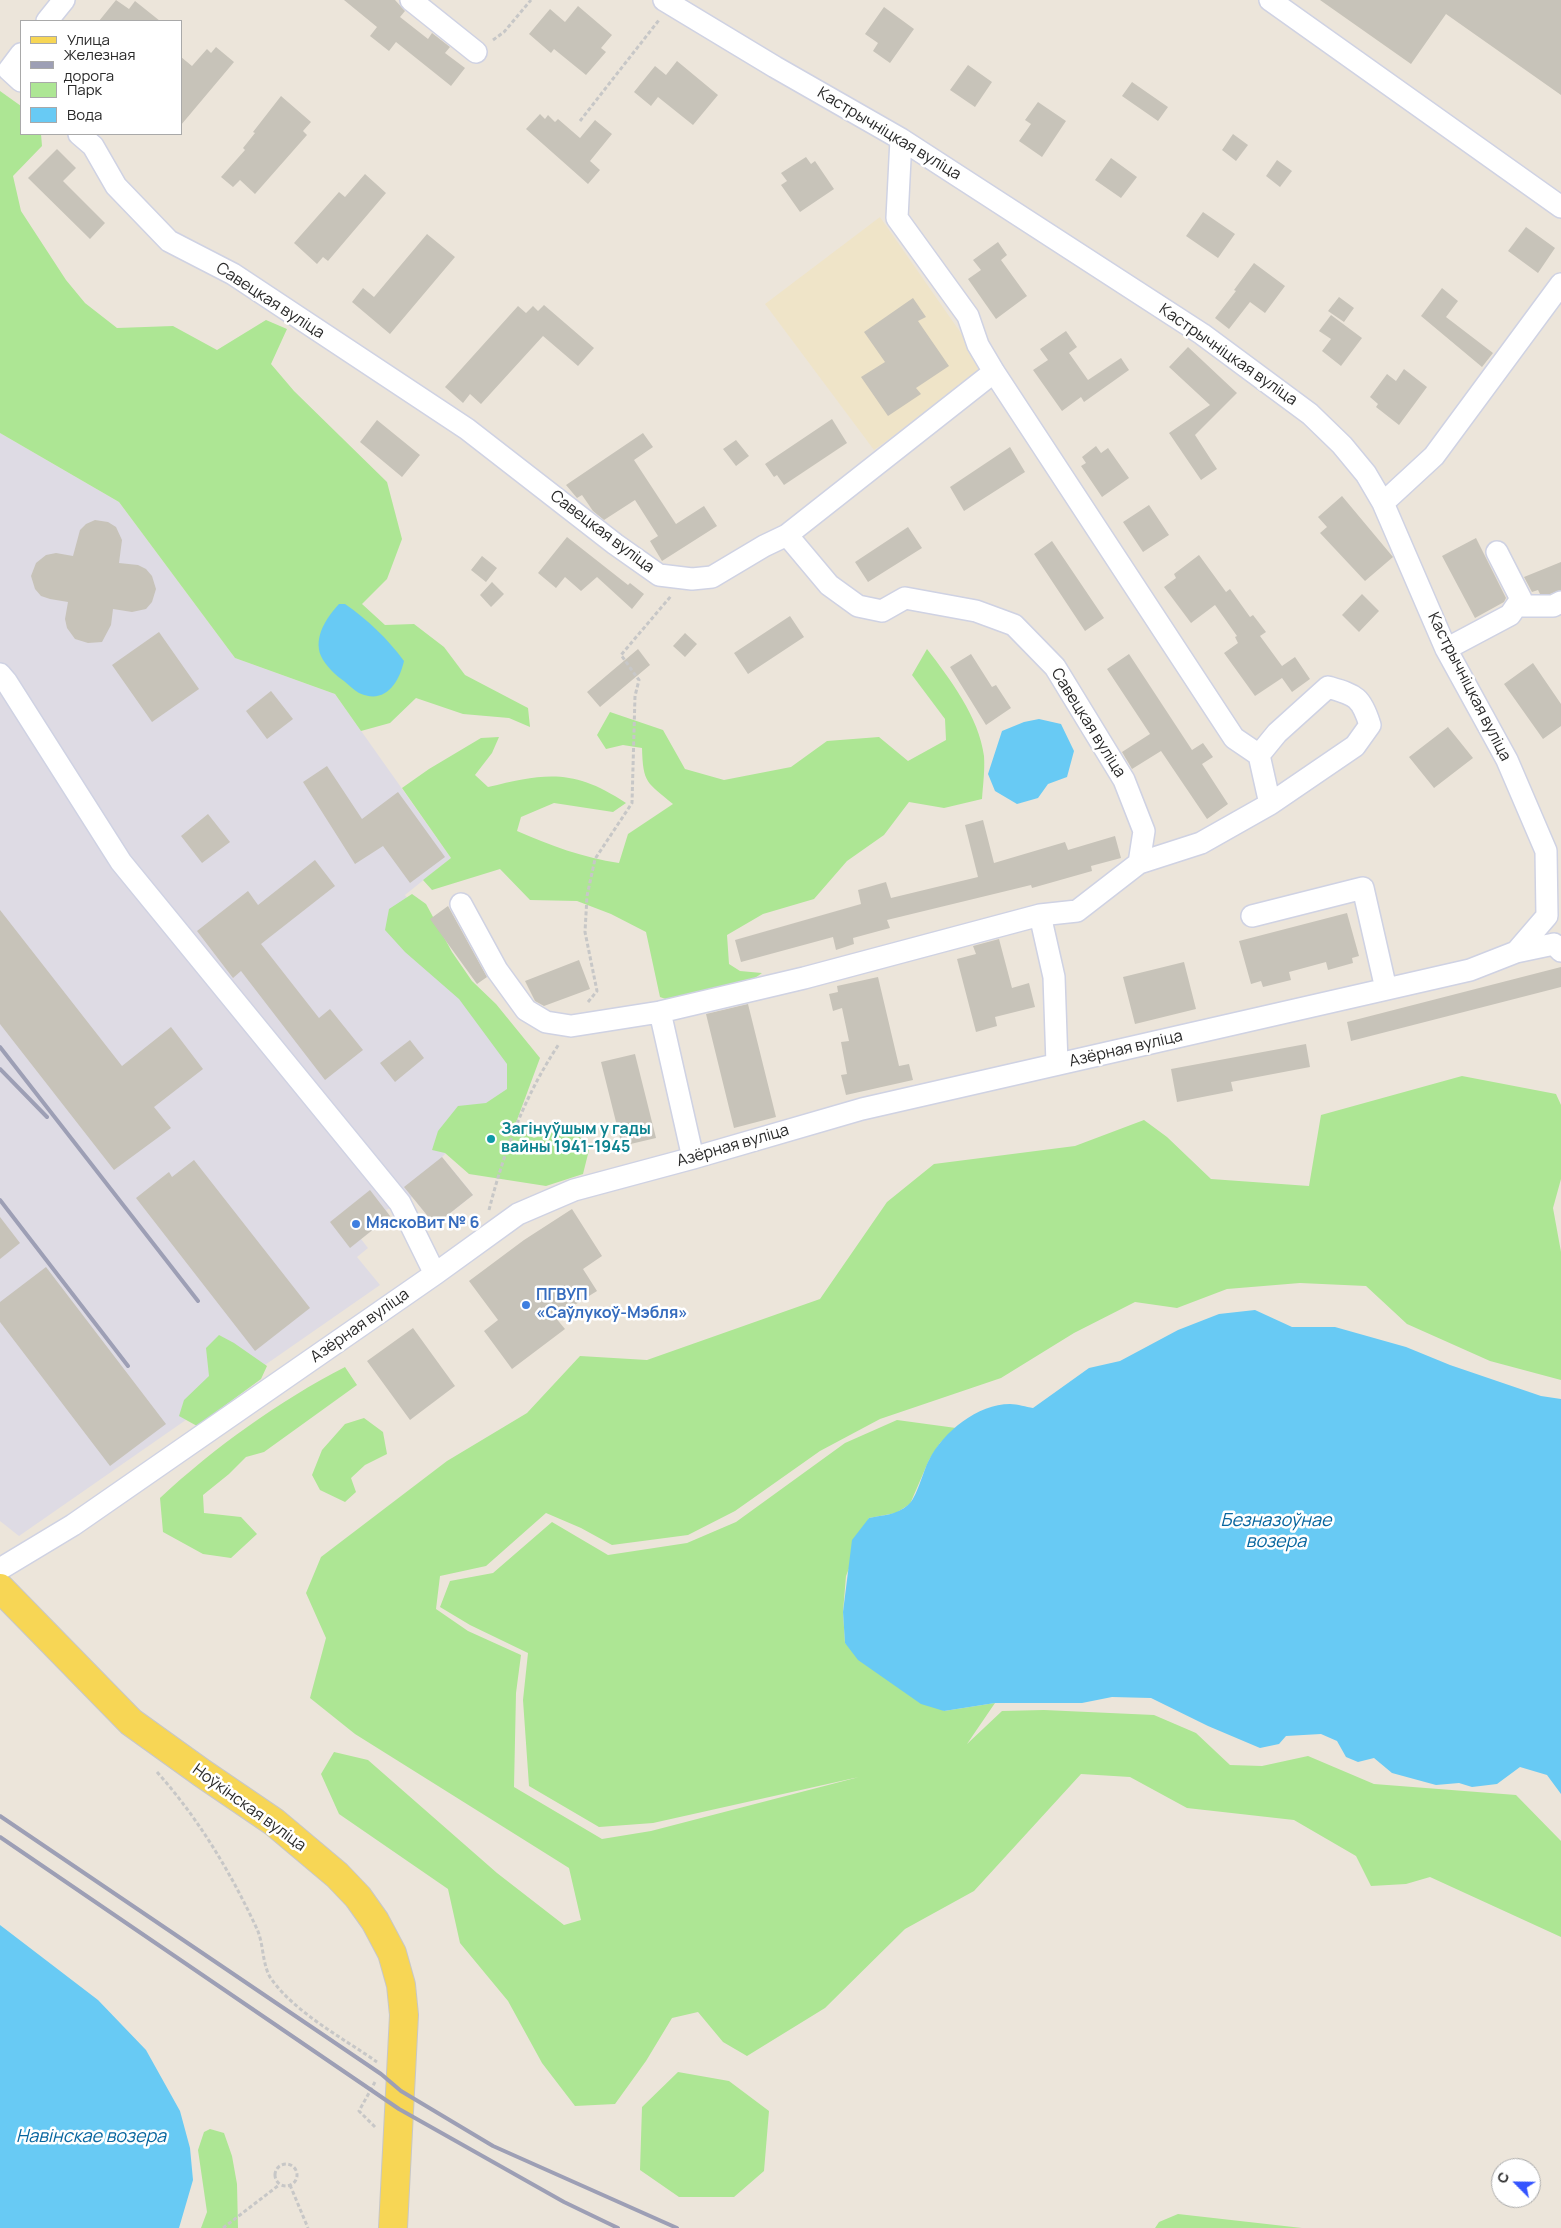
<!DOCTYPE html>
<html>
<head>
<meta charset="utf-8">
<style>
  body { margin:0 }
  #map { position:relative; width:1561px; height:2228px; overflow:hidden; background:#ece5da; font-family:Manrope,sans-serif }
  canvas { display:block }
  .legend { position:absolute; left:20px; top:20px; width:162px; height:115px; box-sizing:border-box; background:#fff; border:1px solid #a9a9a9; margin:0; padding:6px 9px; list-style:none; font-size:15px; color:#292929 }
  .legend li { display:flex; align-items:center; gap:10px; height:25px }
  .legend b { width:25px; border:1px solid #a9a9a9 }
  .north { position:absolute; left:1491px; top:2158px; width:50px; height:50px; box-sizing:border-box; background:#fff; border:1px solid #a9a9a9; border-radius:50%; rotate:293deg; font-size:14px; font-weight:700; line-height:20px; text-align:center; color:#292929 }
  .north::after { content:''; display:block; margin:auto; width:18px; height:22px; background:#3454ff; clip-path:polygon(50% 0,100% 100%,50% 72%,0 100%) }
</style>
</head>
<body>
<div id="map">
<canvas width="1561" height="2228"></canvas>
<ul class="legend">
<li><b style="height:6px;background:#f7d655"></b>Улица</li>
<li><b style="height:6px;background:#9d9fb5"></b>Железная дорога</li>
<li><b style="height:14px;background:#ade694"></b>Парк</li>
<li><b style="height:14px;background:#68caf4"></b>Вода</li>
</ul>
<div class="north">С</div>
</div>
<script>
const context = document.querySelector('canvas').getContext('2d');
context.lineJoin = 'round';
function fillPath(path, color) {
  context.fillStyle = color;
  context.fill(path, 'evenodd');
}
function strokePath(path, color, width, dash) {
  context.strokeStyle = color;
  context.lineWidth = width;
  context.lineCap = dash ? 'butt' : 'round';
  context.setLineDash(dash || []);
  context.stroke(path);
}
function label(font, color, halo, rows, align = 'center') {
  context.font = font + ' Manrope,sans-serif';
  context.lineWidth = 5;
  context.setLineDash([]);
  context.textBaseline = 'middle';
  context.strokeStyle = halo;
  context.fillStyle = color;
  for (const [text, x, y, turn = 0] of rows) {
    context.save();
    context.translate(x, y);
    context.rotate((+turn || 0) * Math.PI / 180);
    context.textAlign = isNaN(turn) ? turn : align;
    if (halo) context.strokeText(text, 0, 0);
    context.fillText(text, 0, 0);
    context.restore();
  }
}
fillPath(new Path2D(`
  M0 433 119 502 235 658 335 694 451 858 405 895 526 1058 521 1079 442 1157 473 1195 435 1225 412 1197 386 1210 390 1216 361 1239 368 1248 357 1257 380 1285 19 1536 0 1521Z`), '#dedbe4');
fillPath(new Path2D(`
  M880 217 986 369 874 450 765 304Z`), '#efe4c8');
fillPath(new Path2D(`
  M0 91 21 106V134H41L42 146 13 176 21 211 66 280 85 303 117 328 173 326 217 350 266 320 287 329 271 364 294 391 387 482 402 539 387 579 362 604 385 625 414 624 444 647 465 675 528 708 530 727 509 718 463 714 416 698 390 723 361 731 335 694 235 658 119 502 0 433Z
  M927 649C950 679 979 717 984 756 985 770 983 785 982 799L944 808 909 802 884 835 847 861 814 899 763 914 727 935 729 964 740 971 762 973 738 990 674 1002 660 997 646 932 611 914 577 901 530 900 500 869 432 890 423 880 451 858 402 788 429 769 481 738 499 737 492 753 475 775 488 787C545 773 574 768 626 803L613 812 554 803 521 817 517 831C550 845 583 858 619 863L628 834 673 804C647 782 643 784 642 748L623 745 606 749 597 735 610 712 663 730 685 769 724 780 791 767 827 741 879 737 908 761 946 740 945 719 912 675Z
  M412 894 426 904 452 952 472 981 496 1004 540 1058 514 1128 534 1138 552 1132 580 1137 589 1150 583 1174 546 1186 469 1174 445 1153 432 1150 438 1131 458 1106 486 1103 507 1089V1064L459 999 405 952 385 930 389 909Z
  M1462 1076 1556 1094 1561 1105V1179L1553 1208 1561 1252V1380L1490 1361 1407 1324 1366 1286 1300 1283 1227 1289 1177 1308 1135 1302 1074 1333 1001 1378 880 1419 820 1451 735 1511 688 1535 612 1545 581 1528 546 1513 486 1566 440 1576 436 1609 468 1631 521 1655 516 1693 514 1787 602 1839 651 1831 859 1777 653 1823 599 1827 529 1786 523 1700 528 1653 470 1625 440 1607 450 1581 493 1573 552 1522 608 1555 687 1543 736 1522 845 1443 897 1420 956 1428 940 1443 929 1460 910 1504 896 1513 869 1518 846 1576 843 1612 845 1643 944 1711 995 1703 967 1744 1002 1711 1044 1710 1154 1715 1196 1733 1230 1765 1262 1766 1308 1756 1374 1784 1516 1795 1561 1841V1937L1430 1877 1406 1884 1371 1886 1356 1856 1294 1820 1187 1808 1130 1777 1081 1774 974 1891 905 1929 825 2008 747 2056 723 2042 698 2012 672 2018 646 2061 615 2104 575 2106 542 2063 508 2001 460 1943 448 1889 339 1814 321 1774 334 1752 368 1760 497 1873 564 1925 581 1920 569 1868 355 1734 310 1698 326 1638 306 1593 321 1557 447 1461 527 1413 580 1356 647 1360 820 1299 887 1202 934 1164 1075 1146 1144 1120 1167 1137 1211 1179 1309 1186 1321 1115Z
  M219 1335 234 1343 267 1366 261 1379 197 1426 179 1416 184 1400 209 1376 206 1348Z
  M345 1367 357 1385 264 1452 246 1457 229 1474 203 1495 204 1513 241 1517 257 1534 231 1558 203 1554 163 1532 160 1498C215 1447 279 1401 345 1367Z
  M364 1418 383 1432 387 1454 365 1465 351 1478 356 1492 345 1502 320 1490 312 1475 322 1450 345 1424Z
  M678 2072 729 2081 769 2111 764 2171 734 2197H679L640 2170 642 2107Z
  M210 2129 224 2133 232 2156 237 2184 238 2228H201L207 2212 198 2150 204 2132Z
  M1178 2214 1302 2228H1155L1159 2222Z`), '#ade694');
fillPath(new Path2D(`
  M339 604H345C368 620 387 638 404 661 399 683 385 705 359 693 354 690 349 685 344 681 336 676 325 665 321 656 313 637 327 617 339 604Z
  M1039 719 1061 724 1074 751 1067 777 1048 784 1038 798 1017 804 995 791 988 774 1002 731 1024 722Z
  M1255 1310 1292 1327H1335L1406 1347 1450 1365 1541 1396 1561 1399V1794L1547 1775 1520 1767 1497 1784 1472 1787 1459 1783 1436 1785 1392 1773 1374 1758 1358 1762 1346 1757 1337 1741 1321 1734 1286 1736 1279 1744 1260 1748 1208 1726 1151 1698 1112 1697 1082 1703H995L944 1711 921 1704 858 1660 845 1643 843 1612 852 1540 869 1518C883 1515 897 1515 908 1505 917 1498 923 1471 929 1460 943 1432 978 1404 1010 1404 1018 1404 1026 1407 1033 1408L1089 1368 1120 1361 1178 1330 1219 1314Z
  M0 1925 98 2000 146 2050 180 2111 190 2148 193 2180 179 2228H0Z`), '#68caf4');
fillPath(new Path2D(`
  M116 0 129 9 135 1 160 21H99Z
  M344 0H395L405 11 400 17 428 39 432 33 450 47 445 53 465 68 451 86 396 42 389 51 370 36 377 27Z
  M1320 0H1561V95L1446 14 1411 64Z
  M578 6 612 35 601 48 606 52 586 75 554 49 551 53 529 34 550 9 565 22Z
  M884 7 914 29 890 63 873 51 878 43 865 34Z
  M216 47 234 62 181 125V57L192 66 207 49 211 53Z
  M677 61 718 95 693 125 658 97 651 106 634 92 655 66 666 75Z
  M968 65 992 82 975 107 950 90Z
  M1132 82 1168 107 1158 121 1122 96Z
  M281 96 311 122 303 131 307 135 255 194 240 180 233 187 221 177 245 150 243 148 255 133 253 132Z
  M1038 102 1066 121 1042 157 1019 141 1031 124 1025 120Z
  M540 114 545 119 548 115 555 122 558 119 580 138 595 120 612 134 590 161 600 170 588 184 526 129Z
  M1233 134 1248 145 1236 161 1222 150Z
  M57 149 76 168 63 181 105 223 90 239 28 178Z
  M806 157 811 164 815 161 834 189 800 212 781 185 787 181 781 173Z
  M1111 158 1137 177 1121 198 1095 180Z
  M1277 160 1292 171 1280 187 1266 176Z
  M365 174 386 193 328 261 323 257 317 264 294 243 339 192 345 197Z
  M1203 212 1235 234 1218 258 1186 236Z
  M1526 227 1555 248 1538 273 1508 251Z
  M427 234 455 257 390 334 352 302 363 288 374 297Z
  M998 242 1007 255 1001 260 1027 296 996 319 968 279 981 270 973 260Z
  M1254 263 1285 286 1265 313 1250 302 1229 329 1215 318 1236 291 1234 290Z
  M1442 288 1458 301 1446 317 1493 353 1482 367 1421 316Z
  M1339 297 1354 308 1344 322 1328 311Z
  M913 298 926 317 918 321 949 366 916 388 921 394 888 416 861 377 885 362 864 332Z
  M544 305 594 348 578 366 543 336 481 404 470 394 463 403 445 387 518 306 526 313 533 306 538 311Z
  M1331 315 1362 338 1341 366 1322 351 1331 339 1319 331Z
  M1066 331 1077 347 1069 353 1088 380 1121 358 1129 370 1084 402 1081 397 1062 411 1033 370 1048 360 1040 349Z
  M1188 347 1237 393 1195 435 1217 469 1201 480 1169 433 1210 405 1169 367Z
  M1404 369 1427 387 1399 425 1376 407 1378 404 1370 397 1387 374 1396 381Z
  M832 419 847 443 784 485 777 475 774 477 765 464Z
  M377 420 420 455 402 477 360 442Z
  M643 433 653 447 634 460 676 524 704 506 717 526 662 561 650 541 658 536 635 500 604 520 593 511 582 495 577 498 566 485Z
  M736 440 749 456 736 466 723 449Z
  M1096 446 1101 453 1108 448 1129 478 1102 497 1081 466 1086 463 1082 457Z
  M1010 447 1025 472 964 511 950 487Z
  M1342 496 1393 557 1365 581 1320 533 1327 527 1318 517Z
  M1149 505 1169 535 1143 552 1123 522Z
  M95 520 108 522 116 527 122 540 119 563 138 565 146 569 152 576 156 589 152 602 146 609 132 612 113 609 111 625 102 642 88 643 75 639 67 628 65 619 68 602 50 599 41 596 35 589 31 576 36 563 46 555 56 553 73 556 80 530 86 524Z
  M908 527 922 548 868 582 855 562Z
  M567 537 628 585 630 583 644 594 632 609 597 577 581 591 565 577 556 588 538 573Z
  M1476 538 1506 598 1504 602 1475 618 1442 556Z
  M1052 541 1104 618 1085 631 1034 554Z
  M1199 555 1226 592 1230 589 1250 617 1253 615 1266 632 1260 636 1282 666 1295 657 1310 679 1292 692 1282 678 1255 696 1224 653 1238 643 1235 637 1237 636 1215 605 1191 623 1164 587 1176 578 1174 574Z
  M482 556 497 568 486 582 471 570Z
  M1561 562V590L1550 594H1540L1538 590 1532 592 1524 577Z
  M492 582 504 594 491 607 480 595Z
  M1362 594 1379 611 1359 632 1342 615Z
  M790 616 804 637 748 674 734 653Z
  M159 632 199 689 152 722 112 665Z
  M685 633 697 644 685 657 673 646Z
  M638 649 650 665 600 707 587 692Z
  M971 654 992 687 996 685 1011 708 986 725 950 667Z
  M1129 654 1192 750 1203 743 1213 757 1202 764 1228 804 1207 819 1161 751 1132 769 1122 752 1150 734 1107 669Z
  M1533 663 1561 704V726L1543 739 1504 684Z
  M271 691 293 719 267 739 246 711Z
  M1448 727 1473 758 1434 788 1409 757Z
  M327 766 362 819 398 792 445 857 410 883 383 846 355 864 303 782Z
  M208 814 230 842 202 863 181 836Z
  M983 820 994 863 1065 842 1068 850 1115 836 1121 858 1091 866 1092 871 1032 888 1031 885 887 920 890 928 853 938 854 944 836 950 833 937 741 962 735 940 861 904 858 890 886 882 891 898 978 877 965 825Z
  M315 860 335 886 261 944 319 1018 330 1009 363 1050 325 1080 241 971 233 978 197 931 248 891 258 905Z
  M448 906 487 977 477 984 430 919Z
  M0 910 122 1066 171 1027 203 1069 154 1107 171 1128 114 1170 0 1024Z
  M1347 913 1359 956 1352 958 1353 963 1328 970 1326 962 1289 972 1291 980 1263 987 1261 981 1251 984 1239 941Z
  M999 939 1012 988 1029 983 1035 1007 995 1017 997 1026 976 1032 957 959 976 954 973 946Z
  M579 960 590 989 544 1006 535 1001 525 981Z
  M1184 962 1196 1009 1135 1024 1123 977Z
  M1561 967V987L1351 1041 1347 1022Z
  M878 977 899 1066 909 1064 913 1080 846 1095 841 1075 847 1074 841 1042 849 1041 842 1008 833 1011 829 994 838 992 837 986Z
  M748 1004 776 1117 734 1128 706 1014Z
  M410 1040 424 1058 395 1082 380 1063Z
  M1306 1044 1310 1067 1231 1082 1233 1091 1177 1102 1171 1069Z
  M635 1054 656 1138 622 1146 601 1062Z
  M442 1157 473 1195 435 1225 404 1187Z
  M194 1160 310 1308 255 1351 136 1198 169 1172 172 1177Z
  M370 1190 390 1216 350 1248 330 1222Z
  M572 1209 602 1256 583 1269 597 1291 555 1317 565 1329 512 1369 484 1331 498 1320 469 1281 524 1240Z
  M0 1217 20 1243 0 1259Z
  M46 1267 166 1424 110 1466 0 1322V1302Z
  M413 1328 455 1386 410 1420 367 1361Z`), '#c7c3b9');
const minor = new Path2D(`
  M411 0 476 52
  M1270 0 1561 207
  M47 21 64 0
  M21 54 9 70 21 81
  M79 134 93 146 116 186 169 241 233 274 467 429 615 544 659 575 692 579 712 577 764 546 787 535 829 585 858 606 882 611 905 598 976 611 1014 625 1055 667 1124 780 1144 831 1139 863
  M1383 503 1434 456 1561 284
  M787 535 994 372
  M1517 606H1553L1561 602
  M1446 649 1510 615 1521 599 1497 552
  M0 674 6 681 121 862 400 1203 435 1274
  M1259 755 1277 733 1328 687C1355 695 1361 696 1370 725L1355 746 1270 804
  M461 904 497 970 526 1010 546 1022 571 1026 660 1012 804 978 1040 915 1077 911 1139 863 1201 843 1270 804 1259 755 1234 738 994 372 978 345 968 316 897 218 901 139
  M1040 915 1054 977 1057 1064
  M1252 916 1363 888 1386 989
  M1516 952 1554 944 1561 951
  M660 1012 693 1158
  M0 1569 73 1525 435 1274 518 1214 574 1190 693 1158 862 1109 1470 970 1516 952 1547 916 1546 851 1507 760 1446 649 1383 503 1366 474 1342 445 1310 414 1202 334 901 139 775 67 664 0`);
const major = new Path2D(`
  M0 1588 131 1722 202 1773 274 1822 337 1875 358 1897 375 1921 392 1953 401 1985 404 2015 393 2228`);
strokePath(minor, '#cfd2e3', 24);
strokePath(major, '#c7c7c7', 30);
strokePath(new Path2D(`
  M493 40 504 32 531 0
  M580 121 659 20
  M588 1002 597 991 585 932 587 896 595 859 632 803 635 696 639 680 621 655 671 596
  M489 1210C504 1151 525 1095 559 1044
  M157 1772C199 1819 231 1873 257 1929 264 1944 262 1967 272 1980 297 2014 343 2038 377 2062
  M375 2127 359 2111 375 2082
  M275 2175a11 11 0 1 1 22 0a11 11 0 1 1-22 0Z
  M290 2185 308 2228
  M223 2228 279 2185`), '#c7c7c7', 3, [4, 2.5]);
strokePath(minor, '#fff', 21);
strokePath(major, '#f7d655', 28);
strokePath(new Path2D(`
  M0 1047 198 1301
  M0 1069 47 1117
  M0 1200 128 1366
  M0 1816 381 2074 401 2091 493 2146 677 2228
  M0 1837 399 2109 564 2202 618 2228`), '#9d9fb5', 4);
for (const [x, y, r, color] of [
  [491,1139,5,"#0f9aa8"],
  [356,1224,5,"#3f7fe0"],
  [526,1305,5,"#3f7fe0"]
]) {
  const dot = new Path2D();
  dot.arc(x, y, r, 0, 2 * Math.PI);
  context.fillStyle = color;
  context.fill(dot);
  strokePath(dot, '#fff', 2);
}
label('16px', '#292929', '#fff', [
  ["Кастрычніцкая вуліца",889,134,31],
  ["Савецкая вуліца",270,301,33],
  ["Кастрычніцкая вуліца",1228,355,35],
  ["Савецкая вуліца",602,532,37],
  ["Кастрычніцкая вуліца",1469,687,63],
  ["Савецкая вуліца",1088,723,58],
  ["Азёрная вуліца",1126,1049,-13],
  ["Азёрная вуліца",733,1146,-16],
  ["Азёрная вуліца",360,1326,-35],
  ["Ноўкінская вуліца",249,1808,36]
]);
label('bold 16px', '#0d838f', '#fff', [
  ["Загінуўшым у гады",501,1130],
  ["вайны 1941-1945",501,1148]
], 'left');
label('bold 16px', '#366cbe', '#fff', [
  ["МяскоВит № 6",366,1224],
  ["ПГВУП",536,1296],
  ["«Саўлукоў-Мэбля»",536,1314]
], 'left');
label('italic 18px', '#07669f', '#fff', [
  ["Безназоўнае",1276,1521],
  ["возера",1276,1542],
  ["Навінскае возера",91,2137]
]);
</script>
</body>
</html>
